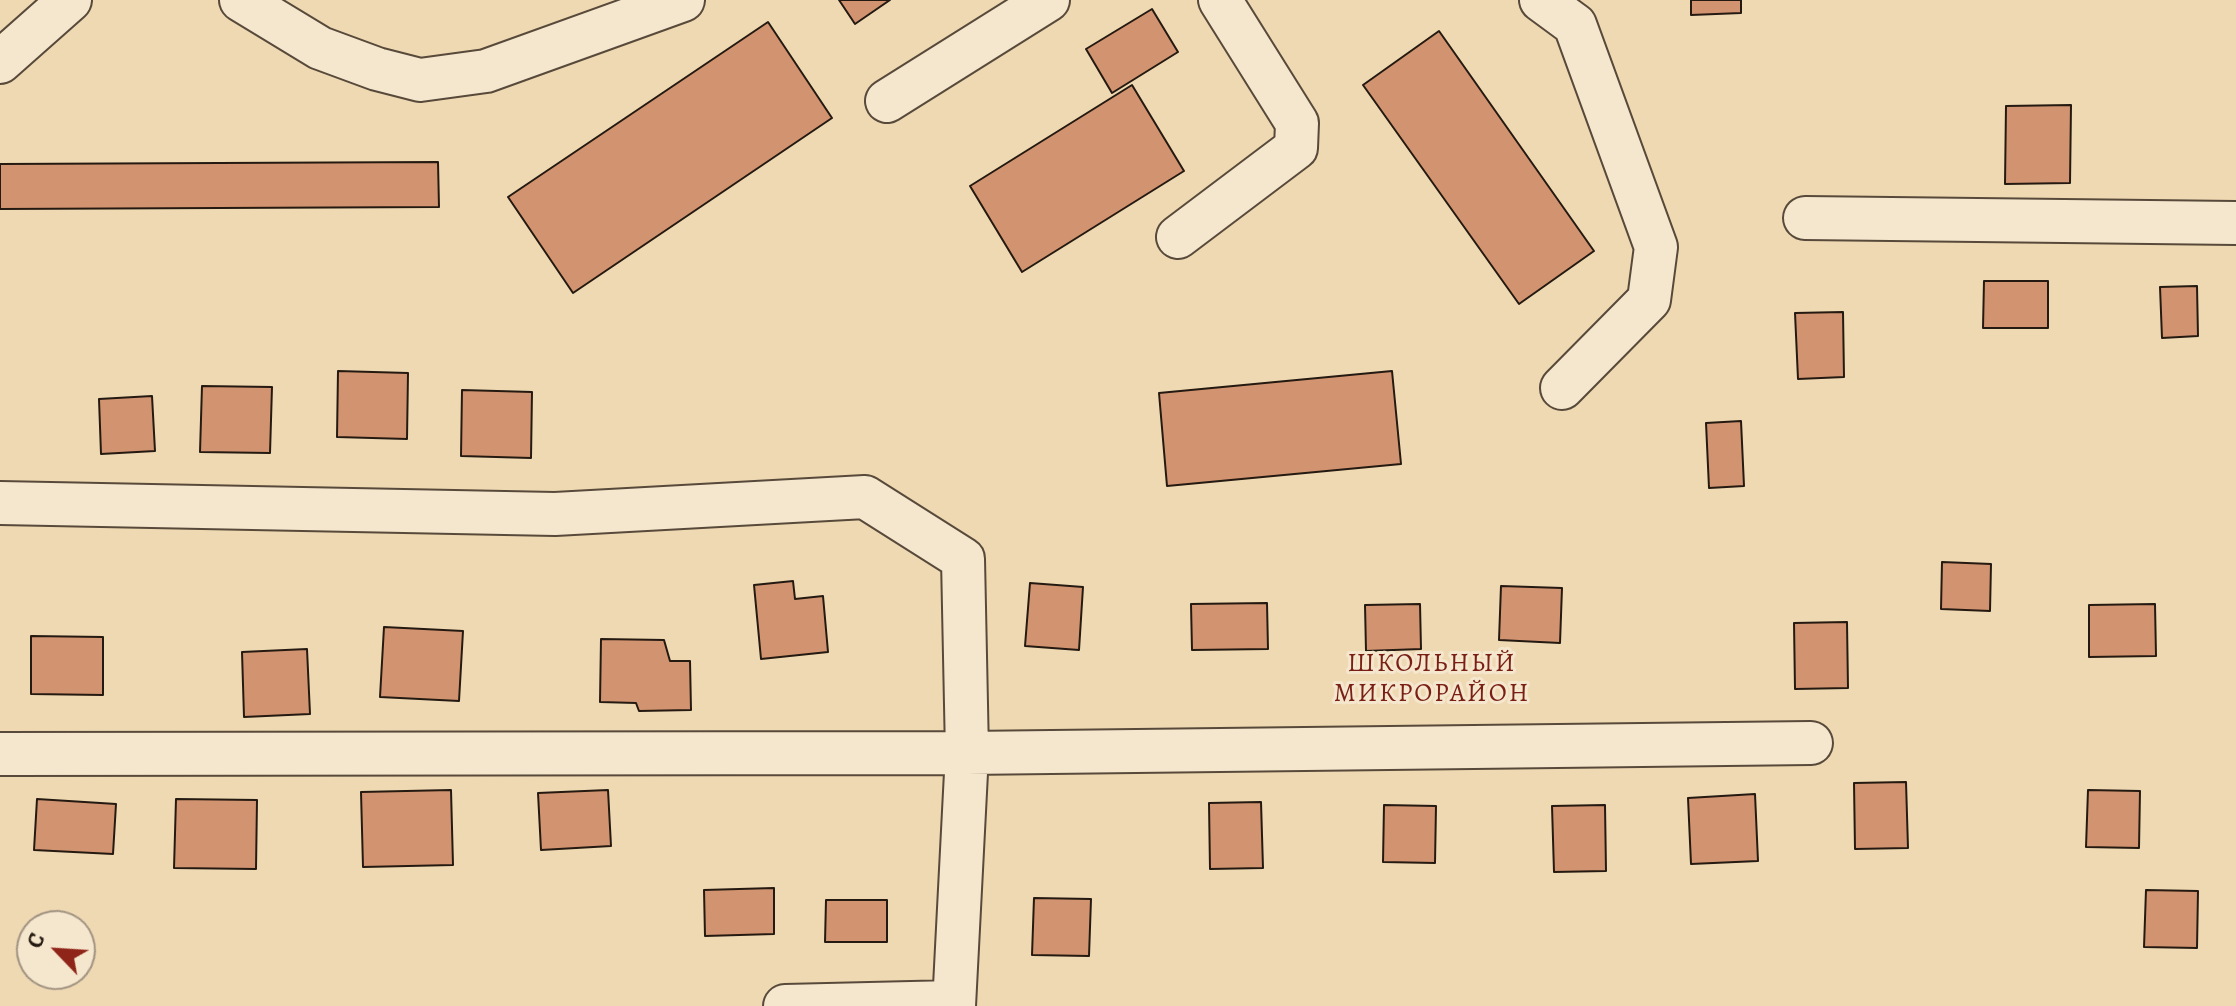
<!DOCTYPE html>
<html>
<head>
<meta charset="utf-8">
<style>
  body { margin:0 }
  #map { position:relative; width:2236px; height:1006px; overflow:hidden; background:#efd9b3; font-family:Alegreya,serif }
  canvas { display:block }
  .north { position:absolute; left:16px; top:910px; width:80px; height:80px; box-sizing:border-box; background:#f5e6ce; border:2px solid #a29482; border-radius:50%; rotate:295deg; font-size:22px; font-weight:700; line-height:32px; text-align:center; color:#251a11 }
  .north::after { content:''; display:block; margin:auto; width:28px; height:36px; background:#8f2418; clip-path:polygon(50% 0,100% 100%,50% 72%,0 100%) }
</style>
</head>
<body>
<div id="map">
<canvas width="2236" height="1006"></canvas>
<div class="north">С</div>
</div>
<script>
const context = document.querySelector('canvas').getContext('2d');
context.lineJoin = 'round';
function fillPath(path, color) {
  context.fillStyle = color;
  context.fill(path, 'evenodd');
}
function strokePath(path, color, width, dash) {
  context.strokeStyle = color;
  context.lineWidth = width;
  context.lineCap = dash ? 'butt' : 'round';
  context.setLineDash(dash || []);
  context.stroke(path);
}
function label(font, color, halo, rows, align = 'center') {
  context.font = font + ' Alegreya,serif';
  context.lineWidth = 6;
  context.setLineDash([]);
  context.textBaseline = 'middle';
  context.strokeStyle = halo;
  context.fillStyle = color;
  for (const [text, x, y, turn = 0] of rows) {
    context.save();
    context.translate(x, y);
    context.rotate((+turn || 0) * Math.PI / 180);
    context.textAlign = isNaN(turn) ? turn : align;
    if (halo) context.strokeText(text, 0, 0);
    context.fillText(text, 0, 0);
    context.restore();
  }
}
const building = new Path2D(`
  M839 0H890L855 24Z
  M1691 0H1741V13L1691 15Z
  M1152 9 1178 52 1112 93 1086 49Z
  M768 22 832 118 573 293 508 197Z
  M1439 31 1594 251 1519 304 1363 85Z
  M1132 85 1184 171 1022 272 970 186Z
  M2071 105 2070 183 2005 184 2006 106Z
  M438 162 439 207 0 209V164Z
  M1984 281H2048V328H1983Z
  M2197 286 2198 336 2162 338 2160 287Z
  M1843 312 1844 377 1798 379 1795 313Z
  M338 371 408 373 407 439 337 437Z
  M1392 371 1401 464 1167 486 1159 393Z
  M202 386 272 387 270 453 200 452Z
  M462 390 532 392 531 458 461 456Z
  M152 396 155 451 101 454 99 399Z
  M1741 421 1744 486 1709 488 1706 423Z
  M1942 562 1991 564 1990 611 1941 609Z
  M793 581 795 599 823 596 828 652 761 659 754 585Z
  M1030 583 1083 587 1079 650 1025 646Z
  M1501 586 1562 588 1560 643 1499 640Z
  M1267 603 1268 649 1192 650 1191 604Z
  M1420 604 1421 649 1366 651 1365 605Z
  M2155 604 2156 656 2089 657V605Z
  M1847 622 1848 688 1795 689 1794 623Z
  M384 627 463 631 459 701 380 697Z
  M31 636 103 637V695L31 694Z
  M601 639 664 640 670 661H690L691 710 639 711 636 703 600 702Z
  M307 649 310 714 244 717 242 652Z
  M1906 782 1908 848 1855 849 1854 783Z
  M451 790 453 865 363 867 361 792Z
  M608 790 611 846 541 850 538 793Z
  M2088 790 2140 791 2139 848 2086 847Z
  M1755 794 1758 861 1691 864 1688 798Z
  M37 799 116 804 113 854 34 850Z
  M176 799 257 800 256 869 174 868Z
  M1261 802 1263 868 1210 869 1209 803Z
  M1384 805 1436 806 1435 863 1383 862Z
  M1605 805 1606 871 1554 872 1552 806Z
  M774 888V934L705 936 704 890Z
  M2146 890 2198 891 2197 948 2144 947Z
  M1034 898 1091 899 1089 956 1032 955Z
  M826 900H887V942H825Z`);
fillPath(building, '#d29470');
strokePath(building, '#251a11', 2);
const minor = new Path2D(`
  M241 0 320 48 377 69 420 80 486 71 683 0
  M1541 0 1575 25 1656 247 1649 300 1562 388
  M0 62 70 0
  M887 101 1048 0
  M1805 218 2236 223
  M1178 237 1296 148 1297 123 1220 0
  M0 503 555 514 865 497 963 559 967 753 954 1006
  M0 754 967 753 1811 743
  M785 1006 954 1002`);
strokePath(minor, '#584a3a', 46);
strokePath(minor, '#f5e6ce', 42);
context.letterSpacing = '2px';
label('26px', '#7a1f14', '#f5e6ce', [
  ["ШКОЛЬНЫЙ",1432,665],
  ["МИКРОРАЙОН",1432,695]
]);
context.letterSpacing = '0px';
</script>
</body>
</html>
